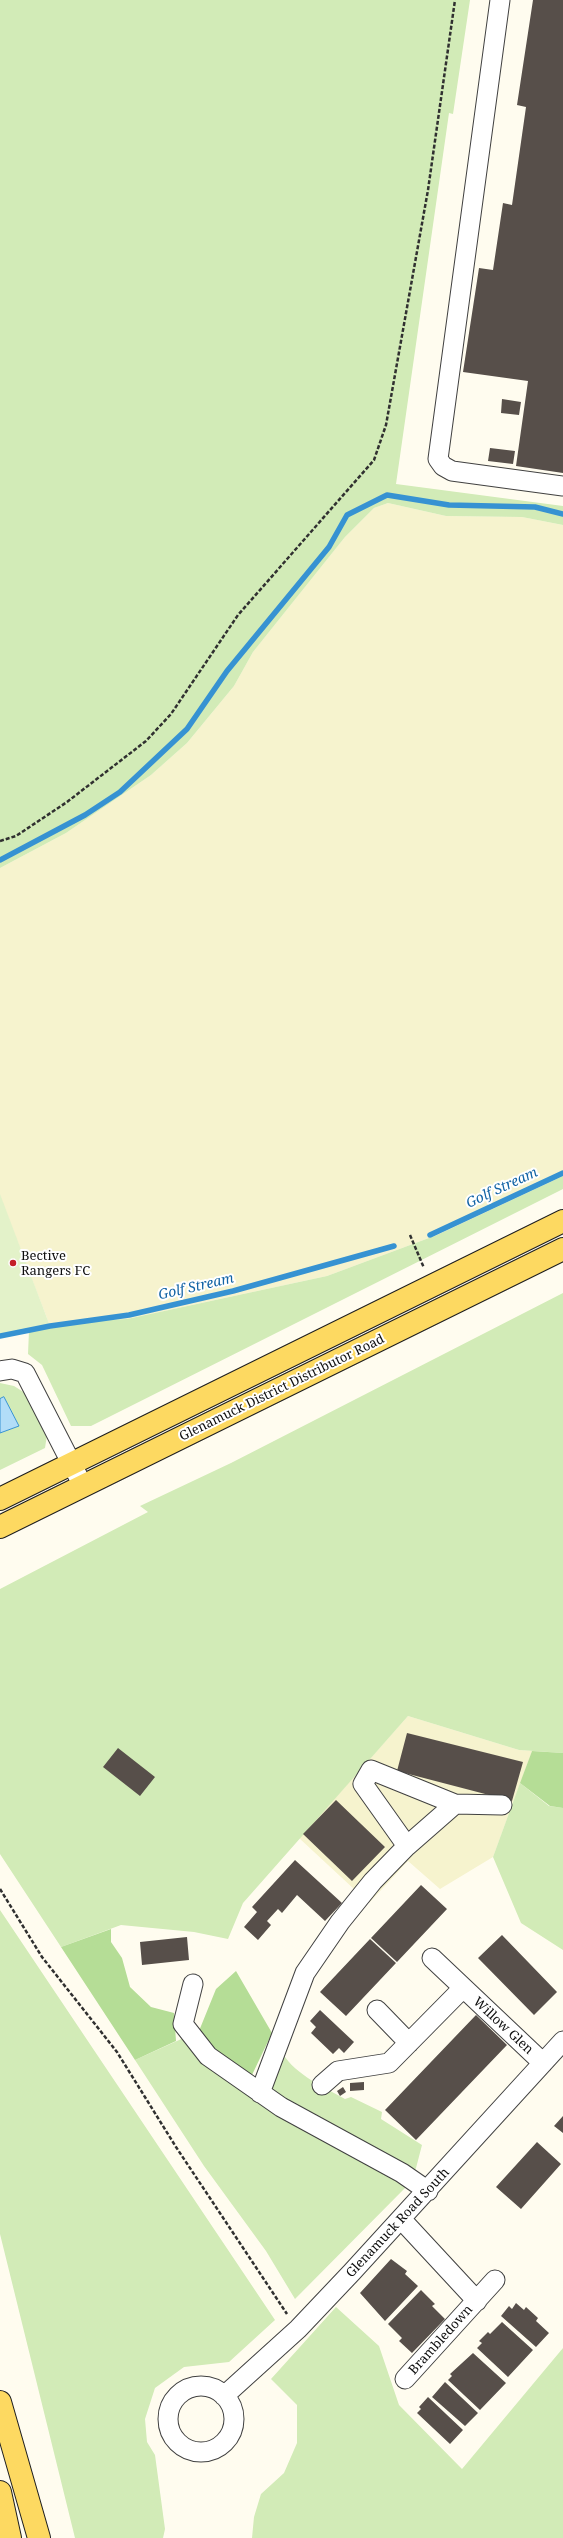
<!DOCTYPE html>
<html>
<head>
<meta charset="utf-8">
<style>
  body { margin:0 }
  canvas { display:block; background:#fffcef }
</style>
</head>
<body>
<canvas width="563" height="2538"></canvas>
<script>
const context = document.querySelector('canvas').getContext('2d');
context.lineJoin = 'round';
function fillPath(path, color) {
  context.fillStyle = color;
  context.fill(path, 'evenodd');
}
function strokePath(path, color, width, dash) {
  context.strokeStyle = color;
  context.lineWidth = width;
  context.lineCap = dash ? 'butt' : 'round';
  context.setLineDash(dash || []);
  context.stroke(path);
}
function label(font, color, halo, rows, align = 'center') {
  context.font = font + ' "Noto Serif",serif';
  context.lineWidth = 4;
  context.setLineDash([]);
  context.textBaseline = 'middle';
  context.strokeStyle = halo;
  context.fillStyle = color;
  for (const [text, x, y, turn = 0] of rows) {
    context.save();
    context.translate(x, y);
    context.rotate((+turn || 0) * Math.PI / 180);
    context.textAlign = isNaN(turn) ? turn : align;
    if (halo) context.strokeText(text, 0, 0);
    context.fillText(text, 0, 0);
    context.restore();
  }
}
fillPath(new Path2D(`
  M388 503 446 516 522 517 563 525V1176L437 1235 327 1276 127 1319 83 1321 50 1326 0 1196V868L66 833 151 775 187 743 234 686 253 652 345 537 374 508Z
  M408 1716 519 1750 532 1751 493 1857 440 1889 408 1861 369 1903 299 1838Z`), '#f6f3ce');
fillPath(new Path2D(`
  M0 0H470L453 114 449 113 396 484 563 506V525L522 517 446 516 388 503 374 508 345 537 253 652 234 686 187 743 151 775 66 833 0 868Z
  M563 1176V1189L91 1426H71L42 1365 28 1354 29 1331 83 1321 127 1319 327 1276 437 1235Z
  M563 1293V1753L519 1750 408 1716 243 1903 228 1939 194 1932 121 1925 61 1947 0 1854V1589L148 1512 140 1506 231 1463Z
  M0 1383 14 1386 25 1393 47 1435 45 1448 0 1470V1433L19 1426 4 1397 0 1399Z
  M520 1783 549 1806 563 1808V1950L521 1923 493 1857Z
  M0 1910 275 2320 229 2362 184 2367 155 2388 145 2419 147 2442 155 2455 165 2529 163 2538H75L0 2234Z
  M199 2031 252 2075 269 2082 283 2054C296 2075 324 2087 345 2099L351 2097 382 2112 381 2119 422 2145 416 2168 406 2187 295 2299 266 2251 204 2166 135 2060Z
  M336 2307 379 2346 399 2405 462 2469 563 2348V2538H252L254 2517 261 2494 284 2473 297 2443V2405L271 2379Z`), '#d2ebb7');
fillPath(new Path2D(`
  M532 1751 563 1753V1808L550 1806 520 1783Z
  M111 1929V1942L122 1958 130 1987 151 2007 174 2013 176 2041 135 2060 61 1947Z
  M236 1971 272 2033 252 2075 207 2045 199 2031 216 1989Z`), '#b5dd96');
fillPath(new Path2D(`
  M0 1194 50 1326 0 1336Z`), '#e3f2c9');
const water = new Path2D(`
  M4 1397 19 1426 0 1433V1399Z`);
fillPath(water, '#b2ddf8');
strokePath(water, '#3692d2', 1);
strokePath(new Path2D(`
  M0 860 85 815 120 792 187 729 227 671 329 547 347 515 387 495 449 505 535 507 563 514
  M430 1235 563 1173
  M0 1336 50 1326 129 1315 233 1291 394 1246`), '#3692d2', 5.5);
fillPath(new Path2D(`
  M533 0H563V473L516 466 528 381 463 372 479 268 493 270 503 203 512 205 526 107 517 105Z
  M502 399 521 402 519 415 501 413Z
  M490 448 515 451 513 464 488 461Z
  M407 1733 523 1762 512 1801 397 1771Z
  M118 1748 155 1777 140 1796 103 1767Z
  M336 1800 385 1847 352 1881 303 1834Z
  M295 1860 342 1903 325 1921 297 1895 282 1913 278 1909 267 1921 271 1925 258 1940 244 1927 257 1912 252 1907Z
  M421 1885 447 1909 397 1962 371 1938Z
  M502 1935 557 1992 534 2015 478 1958Z
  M187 1937 189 1960 142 1965 140 1942Z
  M370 1939 396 1963 346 2016 320 1992Z
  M320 2010 354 2042 344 2053 339 2048 333 2054 311 2033 316 2027 310 2021Z
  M476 2015 507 2045 416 2140 385 2110Z
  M364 2082V2090L350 2091V2083Z
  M343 2087 346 2092 340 2096 337 2091Z
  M563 2116V2133L554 2126Z
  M537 2142 561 2164 521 2209 496 2187Z
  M391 2259 407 2271 405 2274 418 2286 385 2321 360 2293Z
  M421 2290 435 2304 432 2306 445 2319 412 2353 399 2341 402 2338 388 2324Z
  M516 2303 524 2310 526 2307 538 2318 536 2321 549 2333 536 2347 501 2316 509 2306 512 2309Z
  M502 2322 533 2350 508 2377 477 2348 482 2343 479 2341 488 2332 490 2334Z
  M473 2353 506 2383 480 2410 448 2380 452 2376 450 2374Z
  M445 2382 478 2413 465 2426 432 2397Z
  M428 2397 463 2430 450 2444 417 2413 421 2409 419 2407Z`), '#574f4a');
const minor = new Path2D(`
  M500 0 438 459 443 466 452 471 563 486
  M0 1371 12 1369 25 1373 83 1486
  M407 1846 363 1784 371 1770 455 1804
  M432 1958 543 2063
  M193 1984 183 2024 208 2056 281 2107 402 2173 428 2191
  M377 2010 409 2043
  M322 2085 338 2071 389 2063 463 1988
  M260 2093 305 1973 340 1922 373 1881 407 1846 455 1804 502 1805
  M401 2219 477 2301
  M405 2379 495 2280
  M168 2419a33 33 0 1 1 66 0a33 33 0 1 1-66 0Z
  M224 2396 298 2329 352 2272 563 2041`);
const major = new Path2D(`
  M0 1499 563 1221
  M0 1527 563 1249
  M0 2402 39 2538
  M0 2492 10 2538`);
strokePath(minor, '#414141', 21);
strokePath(major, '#1f1f1f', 24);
strokePath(new Path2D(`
  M0 841 16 836 67 802 146 741 171 714 238 615 374 460 386 425 428 190 455 0
  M410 1235 424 1268
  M0 1889 42 1957 117 2052 176 2147 287 2314`), '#303030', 2.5, [4, 2]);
strokePath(minor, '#fff', 19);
strokePath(major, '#fdd961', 22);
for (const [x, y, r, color] of [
  [13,1263,4,"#c42027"]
]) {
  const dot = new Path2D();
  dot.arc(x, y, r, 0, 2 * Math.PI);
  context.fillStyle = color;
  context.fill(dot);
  strokePath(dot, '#fff', 1.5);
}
label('13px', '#0e0e0e', '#fff', [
  ["Bective",21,1256],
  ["Rangers FC",21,1271]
], 'left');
label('13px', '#0e0e0e', '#fff', [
  ["Glenamuck District Distributor Road",282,1388,-26],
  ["Willow Glen",503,2026,43],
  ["Glenamuck Road South",398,2223,-47],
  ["Brambledown",441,2340,-48]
]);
label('italic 14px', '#1263a5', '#fff', [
  ["Golf Stream",502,1188,-25],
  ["Golf Stream",196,1287,-13]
]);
</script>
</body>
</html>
